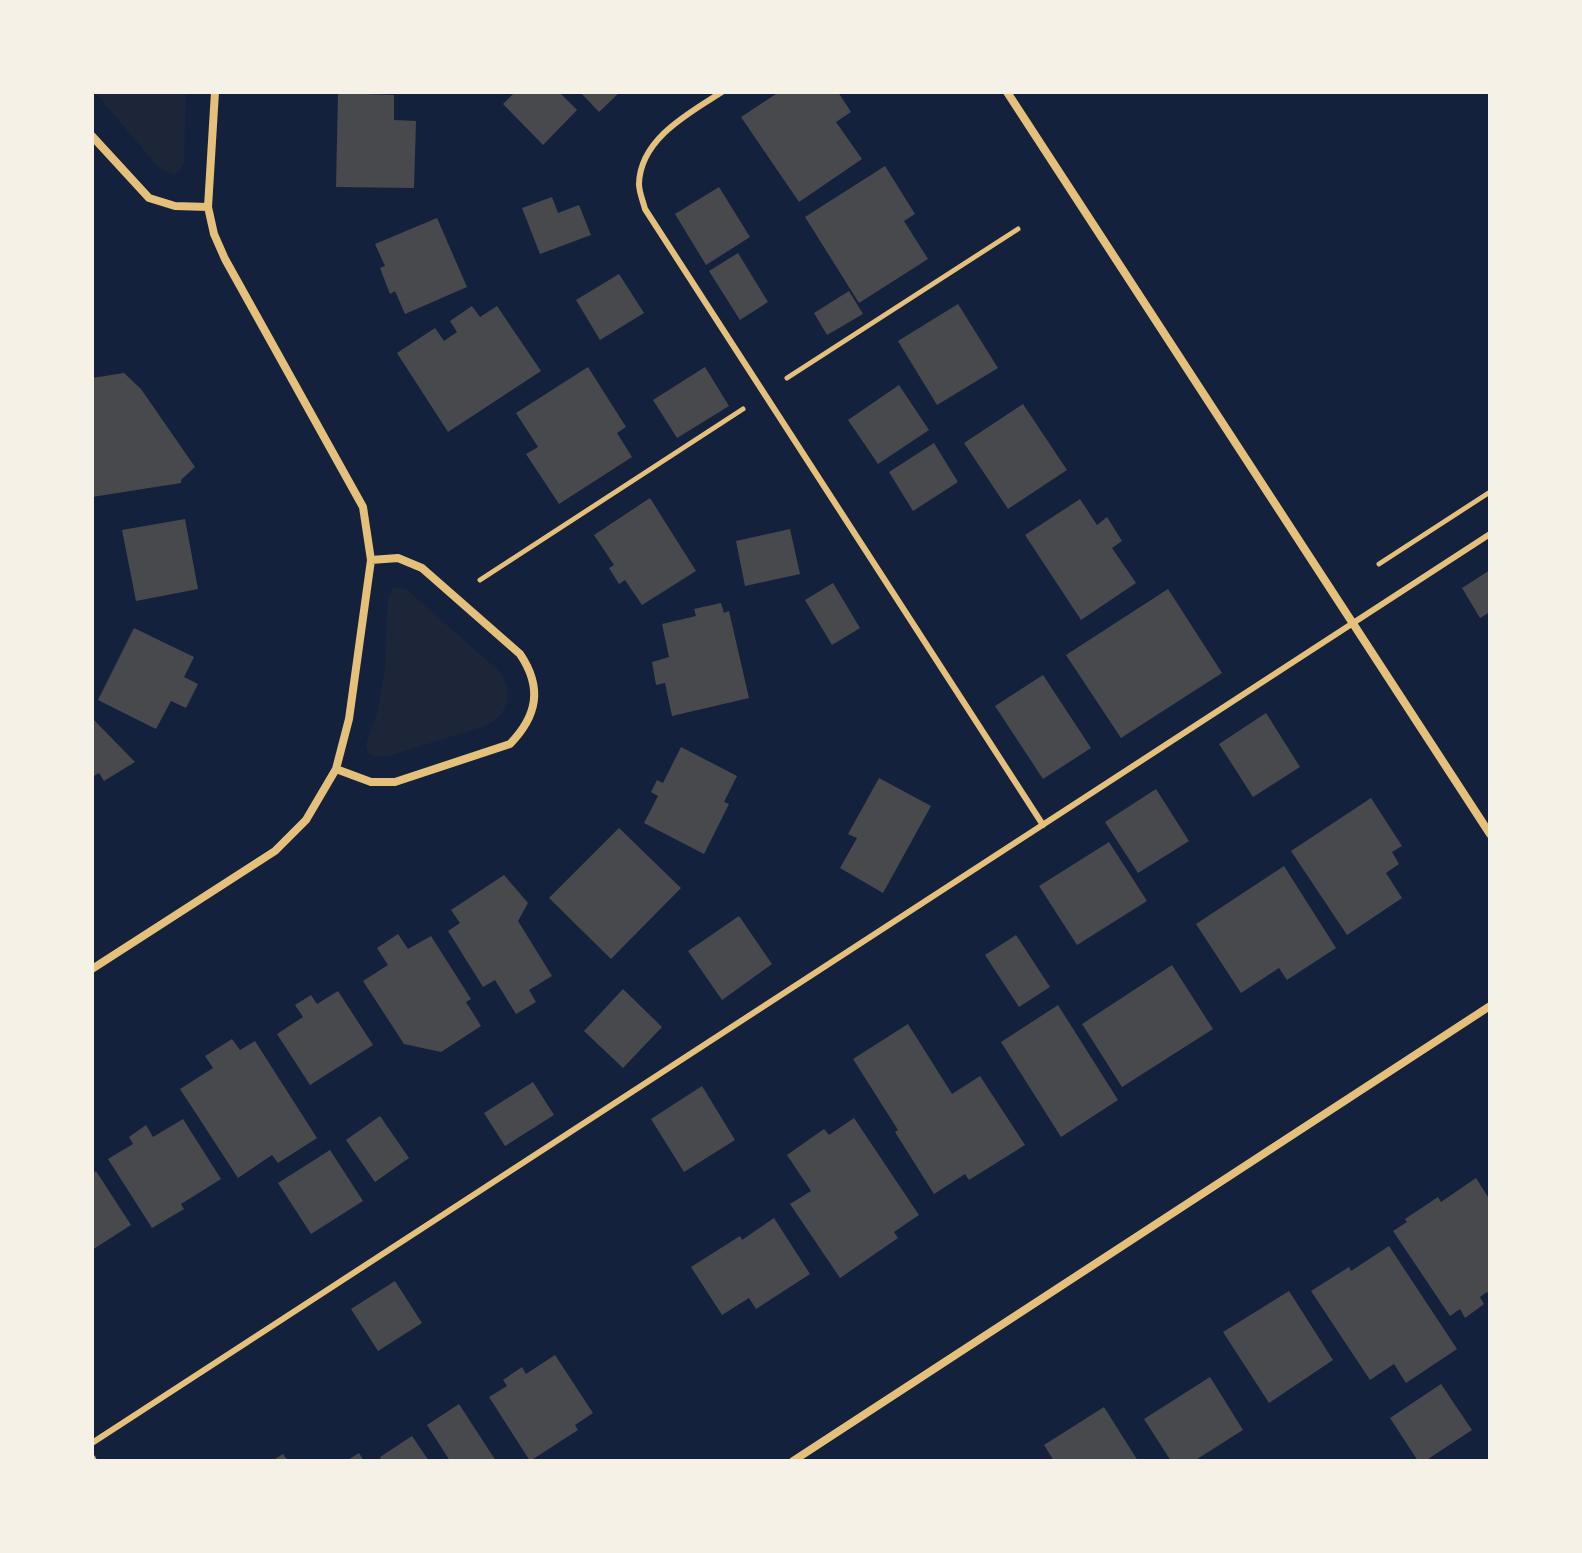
<!DOCTYPE html>
<html>
<head>
<meta charset="utf-8">
<style>
  body { margin:0 }
  #map { position:relative; width:1582px; height:1553px; overflow:hidden; background:#14213d; font-family:Lato,sans-serif }
  canvas { display:block }
  .frame { position:absolute; inset:0; border:94px solid #f6f1e7; pointer-events:none }
</style>
</head>
<body>
<div id="map">
<canvas width="1582" height="1553"></canvas>
<div class="frame"></div>
</div>
<script>
const context = document.querySelector('canvas').getContext('2d');
context.lineJoin = 'round';
function fillPath(path, color) {
  context.fillStyle = color;
  context.fill(path, 'evenodd');
}
function strokePath(path, color, width, dash) {
  context.strokeStyle = color;
  context.lineWidth = width;
  context.lineCap = dash ? 'butt' : 'round';
  context.setLineDash(dash || []);
  context.stroke(path);
}
fillPath(new Path2D(`
  M95 92H186L184 163 180 171 174 175 158 167Z
  M393 587 406 589 500 672C513 690 509 714 488 725L389 756 375 757 368 753 366 745 378 710 385 668 388 599Z`), '#1d2539');
fillPath(new Path2D(`
  M515 92H559L577 110 543 145 503 104Z
  M580 92H620L599 112Z
  M779 92H838L851 112 836 122 862 159 799 202 741 117Z
  M338 93 394 95V120L416 121 414 188 336 187Z
  M885 166 915 214 904 221 928 259 859 303 805 217Z
  M719 187 750 237 706 265 675 214Z
  M552 197 558 213 579 205 591 235 540 254 522 208Z
  M437 218 467 287 405 314 395 291 390 294 380 268 385 266 375 244Z
  M738 253 768 302 740 320 709 271Z
  M619 274 644 313 600 340 576 300Z
  M849 291 863 314 827 335 814 313Z
  M958 304 998 368 937 405 898 341Z
  M472 306 480 317 497 306 541 371 448 432 397 353 435 328 444 341 457 332 450 321Z
  M588 367 626 427 617 433 632 457 559 504 526 454 538 447 516 413Z
  M705 367 729 406 677 438 653 400Z
  M124 373 141 389 195 467 181 480V483L92 497V397L94 396 92 378Z
  M899 385 929 430 878 464 848 420Z
  M1023 404 1067 470 1008 509 964 443Z
  M934 443 958 482 913 511 889 472Z
  M650 498 696 571 642 605 625 580 619 584 609 568 614 565 594 535Z
  M1080 499 1097 525 1107 517 1122 541 1112 548 1136 583 1081 620 1025 535Z
  M185 519 198 589 136 601 122 530Z
  M790 529 800 574 745 586 736 541Z
  M1490 570V612L1480 618 1462 588Z
  M833 583 860 628 832 645 805 600Z
  M1168 589 1222 673 1121 738 1066 655Z
  M721 603 724 613 729 611 749 698 672 716 665 683 656 685 652 662 669 657 662 624 696 616 694 609Z
  M134 628 194 657 184 677 198 684 186 708 171 701 156 729 98 700Z
  M1043 675 1091 748 1043 779 995 706Z
  M1266 713 1300 767 1253 797 1219 744Z
  M92 718 135 762 104 781 99 773 92 777Z
  M681 747 737 776 724 802 729 804 704 854 644 823 658 796 651 792 657 780 663 783Z
  M879 778 931 806 883 893 840 868 857 838 848 834Z
  M1156 789 1189 841 1138 873 1105 822Z
  M1371 798 1402 846 1392 852 1399 864 1386 873 1402 898 1347 935 1291 851Z
  M619 828 681 888 611 959 549 898Z
  M1109 842 1147 901 1077 945 1039 886Z
  M1284 866 1336 948 1287 980 1279 968 1241 993 1196 924Z
  M504 875 528 903 518 921 552 976 529 990 536 1002 516 1014 495 980 483 987 448 931 460 923 451 910Z
  M739 916 772 964 722 1000 688 951Z
  M398 934 408 949 431 936 471 999 466 1002 481 1026 441 1052 404 1044 363 981 388 965 377 948Z
  M1016 935 1050 987 1019 1007 985 955Z
  M1172 965 1213 1029 1122 1087 1082 1024Z
  M623 989 662 1027 623 1068 584 1031Z
  M338 991 373 1045 310 1085 277 1034 303 1017 295 1005 311 995 317 1004Z
  M1058 1005 1118 1100 1061 1137 1001 1042Z
  M908 1024 952 1094 980 1076 1025 1145 969 1180 965 1174 934 1194 895 1132 898 1130 853 1059Z
  M232 1039 240 1050 255 1041 317 1138 278 1163 272 1155 238 1178 180 1089 213 1068 205 1056Z
  M533 1082 554 1115 505 1146 484 1113Z
  M702 1086 735 1140 684 1172 651 1119Z
  M380 1116 409 1158 375 1182 346 1140Z
  M854 1118 919 1215 894 1232 898 1238 840 1278 790 1204 811 1191 787 1155 824 1129 829 1135Z
  M183 1119 221 1179 181 1204 184 1209 152 1228 108 1159 133 1144 129 1137 146 1125 153 1137Z
  M330 1150 363 1201 311 1234 278 1183Z
  M96 1171 131 1225 92 1250V1174Z
  M1476 1178 1490 1200V1296L1487 1292 1480 1297 1484 1304 1465 1318 1460 1309 1450 1316 1393 1231 1407 1222 1405 1219 1438 1197 1441 1202Z
  M774 1218 810 1274 756 1309 749 1298 722 1315 691 1267 740 1236 742 1240Z
  M1389 1246 1457 1349 1406 1383 1394 1364 1370 1380 1311 1291 1349 1267 1351 1271Z
  M395 1281 422 1323 378 1351 351 1309Z
  M1289 1291 1333 1360 1269 1403 1223 1332Z
  M555 1355 593 1413 575 1425 578 1430 530 1461 489 1397 507 1386 503 1380 522 1367 526 1374Z
  M1210 1377 1243 1430 1194 1461H1171L1144 1419Z
  M1441 1384 1472 1430 1425 1461H1418L1390 1418Z
  M459 1404 496 1461H450L427 1425Z
  M1104 1407 1138 1461H1054L1044 1445Z
  M412 1436 429 1461H382L380 1457Z
  M359 1453 364 1461H346Z
  M283 1454 288 1461H272Z`), '#48494c');
strokePath(new Path2D(`
  M787 378 1018 229
  M1379 564 1490 492
  M480 580 743 409`), '#e5c07b', 5);
strokePath(new Path2D(`
  M722 92C689 113 640 139 639 184 639 192 643 201 645 209L1043 825
  M92 1443 1490 534`), '#e5c07b', 6);
strokePath(new Path2D(`
  M1007 92 1490 834
  M92 136 149 198 175 206 208 207
  M336 769 371 782H395L510 744C537 716 543 688 520 654L422 568 398 558 371 560
  M92 969 275 851 306 820 336 769 349 719 371 560 363 507 225 259 214 234 208 207 215 92
  M92 1459 93 1461
  M793 1461 1490 1006`), '#e5c07b', 8);
</script>
</body>
</html>
